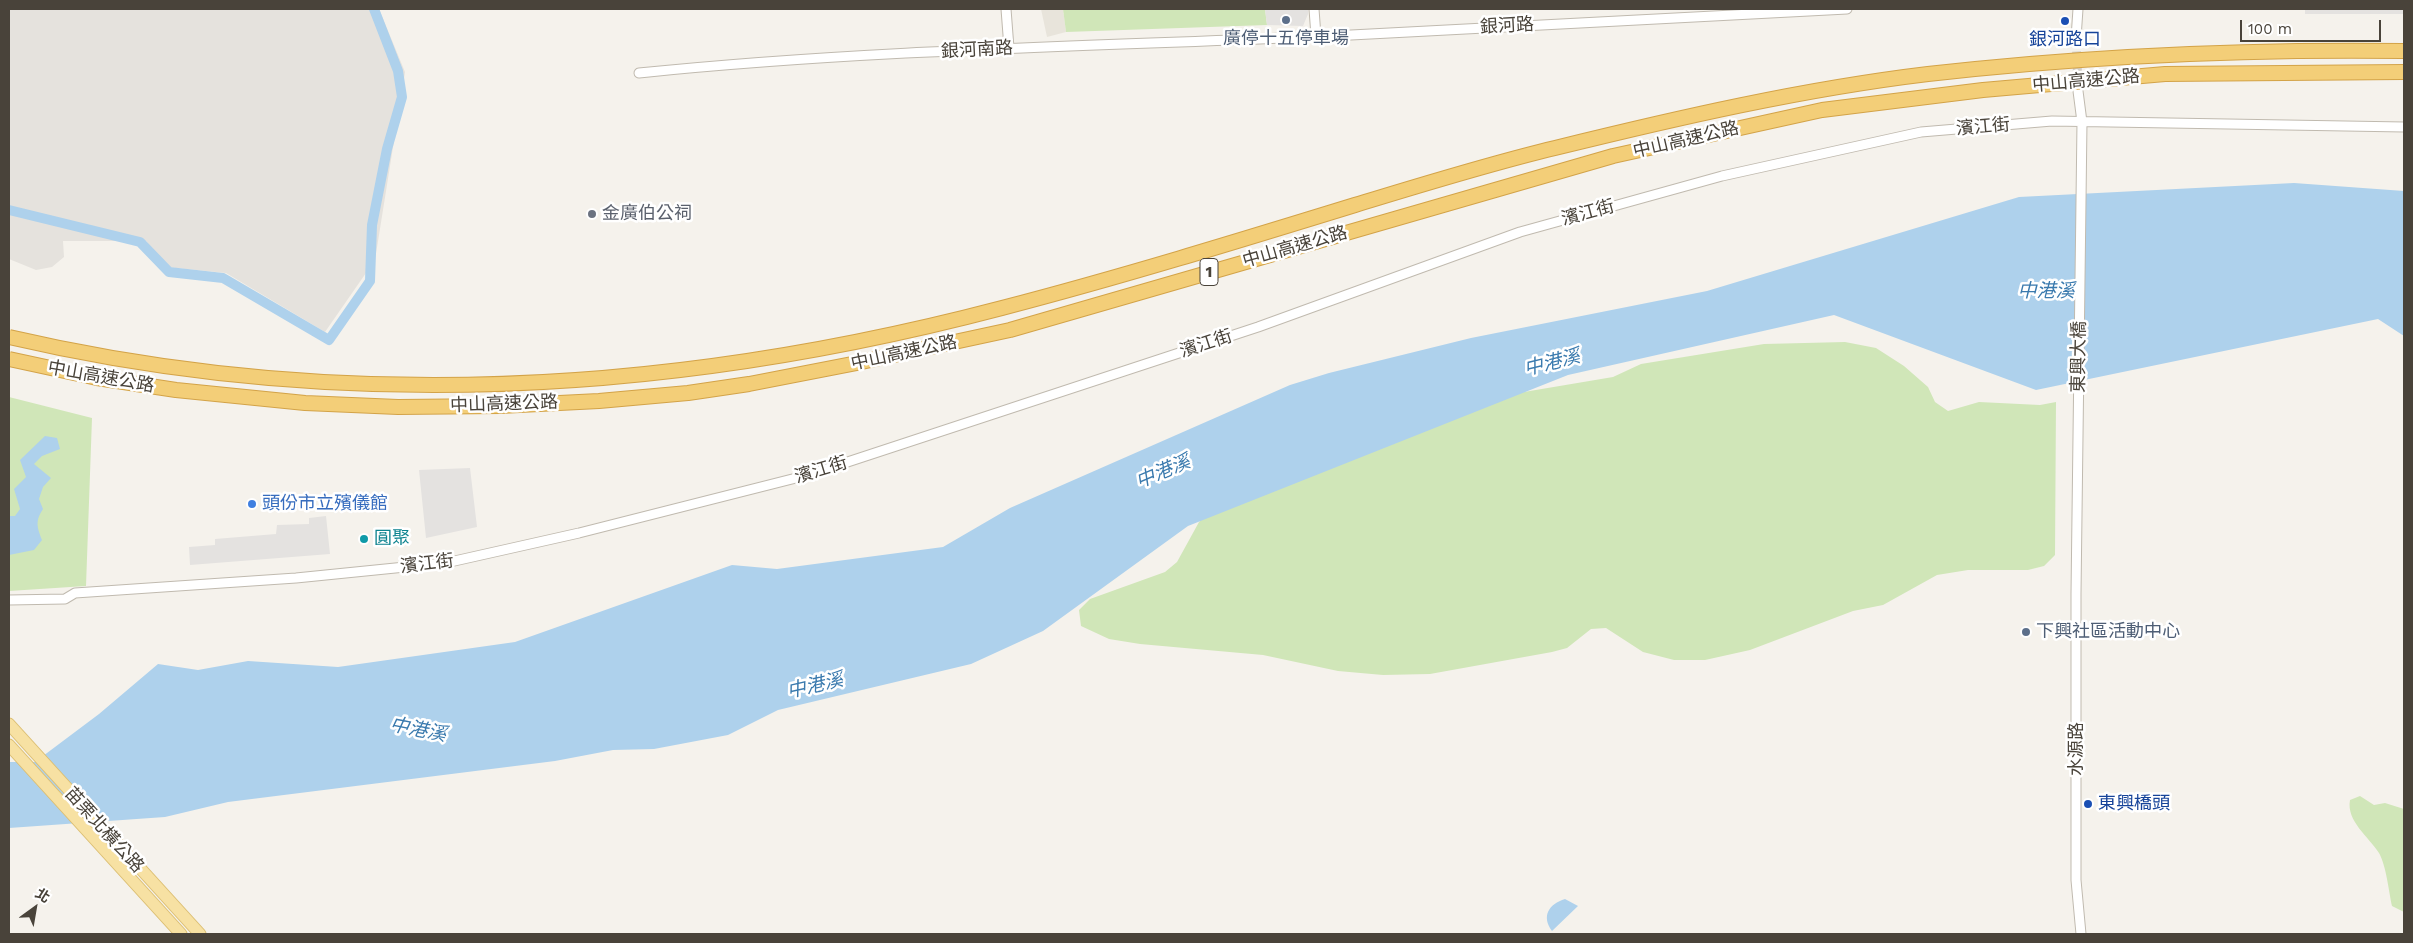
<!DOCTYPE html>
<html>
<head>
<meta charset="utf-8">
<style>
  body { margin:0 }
  #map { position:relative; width:2413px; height:943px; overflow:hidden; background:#f5f2ec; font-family:"Work Sans","Noto Sans TC",sans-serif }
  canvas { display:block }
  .frame { position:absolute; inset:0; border:10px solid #49433a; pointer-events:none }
  .north { position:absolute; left:10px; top:883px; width:50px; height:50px; -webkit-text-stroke:4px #fff; paint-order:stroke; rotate:32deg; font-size:14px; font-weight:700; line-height:20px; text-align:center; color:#49433a }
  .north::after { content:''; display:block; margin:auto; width:18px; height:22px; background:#49433a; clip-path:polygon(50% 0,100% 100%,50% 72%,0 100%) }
  .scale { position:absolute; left:2240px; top:20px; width:141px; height:22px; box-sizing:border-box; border:2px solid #49433a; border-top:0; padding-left:6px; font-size:15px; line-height:18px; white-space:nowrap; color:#49433a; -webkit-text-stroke:4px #fff; paint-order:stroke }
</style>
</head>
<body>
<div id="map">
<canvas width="2413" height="943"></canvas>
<div class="frame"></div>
<div class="north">北</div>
<div class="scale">100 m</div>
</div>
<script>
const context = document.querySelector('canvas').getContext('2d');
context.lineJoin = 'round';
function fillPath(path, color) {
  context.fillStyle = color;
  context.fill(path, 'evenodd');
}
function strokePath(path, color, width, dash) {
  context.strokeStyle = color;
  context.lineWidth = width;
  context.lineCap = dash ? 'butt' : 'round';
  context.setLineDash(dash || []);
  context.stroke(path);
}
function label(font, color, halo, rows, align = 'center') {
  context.font = font + ' "Work Sans","Noto Sans TC",sans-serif';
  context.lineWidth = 5;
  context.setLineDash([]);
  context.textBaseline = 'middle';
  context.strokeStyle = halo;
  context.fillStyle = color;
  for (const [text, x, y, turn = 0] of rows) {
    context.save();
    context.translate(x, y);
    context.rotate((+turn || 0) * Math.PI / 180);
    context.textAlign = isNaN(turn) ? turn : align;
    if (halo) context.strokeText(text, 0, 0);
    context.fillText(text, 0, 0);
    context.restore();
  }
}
fillPath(new Path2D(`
  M1041 9H1063L1066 32 1047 37Z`), '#e8e4db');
fillPath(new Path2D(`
  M9 9H379L405 72 375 260 325 332 226 273 166 267 146 241H63L64 257 52 267 36 270 9 259Z`), '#e5e2dd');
fillPath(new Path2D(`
  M1063 9H1265L1267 25 1066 32Z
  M1845 342 1876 348 1904 366 1928 387 1935 402 1948 411 1979 402 2040 405 2056 402 2055 555 2044 566 2028 570H1968L1937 575 1883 605 1853 611 1750 650 1705 660H1674L1643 652 1606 628 1591 629 1567 648 1552 652 1430 674 1383 675 1338 671 1263 655 1140 644 1109 639 1081 626 1079 610 1090 599 1165 572 1177 562 1199 522 1221 502 1518 393 1613 377 1641 364 1764 344Z
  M9 397 92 418 86 586 9 591Z
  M2360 796 2374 805 2385 803 2404 809V912L2392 906C2389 892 2386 865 2379 853 2369 837 2346 821 2350 800Z`), '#d0e6b8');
fillPath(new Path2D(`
  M1265 9H1308V14L1303 26 1267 25Z
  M2305 9H2404V14H2305Z
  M470 468 477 527 426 538 419 470Z
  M326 516 330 554 190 565 189 547 215 545V539L276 534 277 525 309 524V518Z`), '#e4e2e0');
fillPath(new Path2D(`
  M2294 183 2404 191V336L2378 319 2036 390 1834 315 1568 375 1188 526 1043 631 971 664 778 710 728 735 654 749 613 750 555 761 228 802 165 817 9 828V762H35L99 714 158 664 198 670 248 661 338 667 515 642 732 565 777 569 943 547 1010 508 1290 385 1329 373 1471 338 1707 291 2019 197Z
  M45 436 57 438 60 449 42 456 34 464 51 478 43 487 39 499 43 509C35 521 37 527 42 540L34 550 9 555V516H15L20 509 14 489 26 477 20 460Z
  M1565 899 1578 906 1552 931C1541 916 1549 904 1565 899Z`), '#aed1ec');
strokePath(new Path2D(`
  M9 210 140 242 169 272 223 278 329 340 370 281 372 225 387 149 402 97 398 71 374 9`), '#aed1ec', 10);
strokePath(new Path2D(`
  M2076 38 2078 85`), '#d3cfc8', 9, [9, 4.5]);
const minor = new Path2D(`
  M1006 9 1009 48
  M1314 9 1316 36
  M2076 38 2078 9
  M639 73C863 50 1088 46 1313 37 1491 29 1669 17 1847 9
  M2078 91 2082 122 2076 593V880L2081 934
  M9 600 65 599 75 593 296 578 425 565 450 562 579 533 808 475 1258 327 1520 232 1722 176 1921 132 2052 121 2404 127`);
const major = new Path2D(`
  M9 724 200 934
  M9 745 181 934`);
strokePath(minor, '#c0baaf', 11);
strokePath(major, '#dcbf73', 13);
strokePath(minor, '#fff', 9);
strokePath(major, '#f7e1a3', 11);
const highwayBridge = new Path2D(`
  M9 337C340 414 675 394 1002 308 1121 277 1238 241 1355 205 1421 185 1488 164 1555 148 1677 118 1803 89 1928 74 2086 56 2245 49 2404 51
  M9 359 97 378 176 390 305 403 398 407 500 406 599 401 688 393 749 384 857 363 1010 330 1613 156 1822 110 1983 90 2165 74 2404 72`);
strokePath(highwayBridge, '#d3a348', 16, []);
strokePath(highwayBridge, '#f3ce78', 14);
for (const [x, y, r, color] of [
  [1286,20,5,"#5c6f8a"],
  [2065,21,5,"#1a4fb4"],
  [592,214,5,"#6b7280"],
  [252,504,5,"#3f7fe0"],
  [364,539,5,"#0f9aa8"],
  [2026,632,5,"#5c6f8a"],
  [2088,804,5,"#1a4fb4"]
]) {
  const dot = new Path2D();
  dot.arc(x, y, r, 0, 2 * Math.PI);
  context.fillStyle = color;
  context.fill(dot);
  strokePath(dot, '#fff', 2);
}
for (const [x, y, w] of [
  [1209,272,18]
]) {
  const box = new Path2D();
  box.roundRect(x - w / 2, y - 13.5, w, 27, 4);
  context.fillStyle = '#fff';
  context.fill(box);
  strokePath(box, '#49433a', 1);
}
label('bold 16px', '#49433a', null, [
  ["1",1209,272]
]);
label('18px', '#49433a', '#fff', [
  ["銀河路",1507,26,-3],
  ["銀河南路",977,50,-3],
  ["中山高速公路",2086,81,-5],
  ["濱江街",1983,127,-5],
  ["中山高速公路",1686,140,-13],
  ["濱江街",1588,213,-15],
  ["中山高速公路",1295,247,-16],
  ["濱江街",1206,344,-18],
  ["中山高速公路",904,353,-12],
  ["東興大橋",2079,357,-89],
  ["中山高速公路",101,377,10],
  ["中山高速公路",504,404,-2],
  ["濱江街",821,470,-17],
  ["濱江街",427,564,-7],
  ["水源路",2077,749,-90],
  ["苗栗北橫公路",104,830,48]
]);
label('18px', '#4e5e75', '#fff', [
  ["廣停十五停車場",1286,39],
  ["下興社區活動中心",2036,632,"left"]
]);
label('18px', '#164399', '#fff', [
  ["銀河路口",2065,40],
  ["東興橋頭",2098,804,"left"]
]);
label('18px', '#5b616d', '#fff', [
  ["金廣伯公祠",602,214]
], 'left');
label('18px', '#366cbe', '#fff', [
  ["頭份市立殯儀館",262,504]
], 'left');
label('18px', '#0d838f', '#fff', [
  ["圓聚",374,539]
], 'left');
label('italic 19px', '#3a7aae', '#fff', [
  ["中港溪",2046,291],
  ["中港溪",1552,363,-14],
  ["中港溪",1163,472,-23],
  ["中港溪",815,686,-13],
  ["中港溪",418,730,11]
]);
</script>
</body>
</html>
